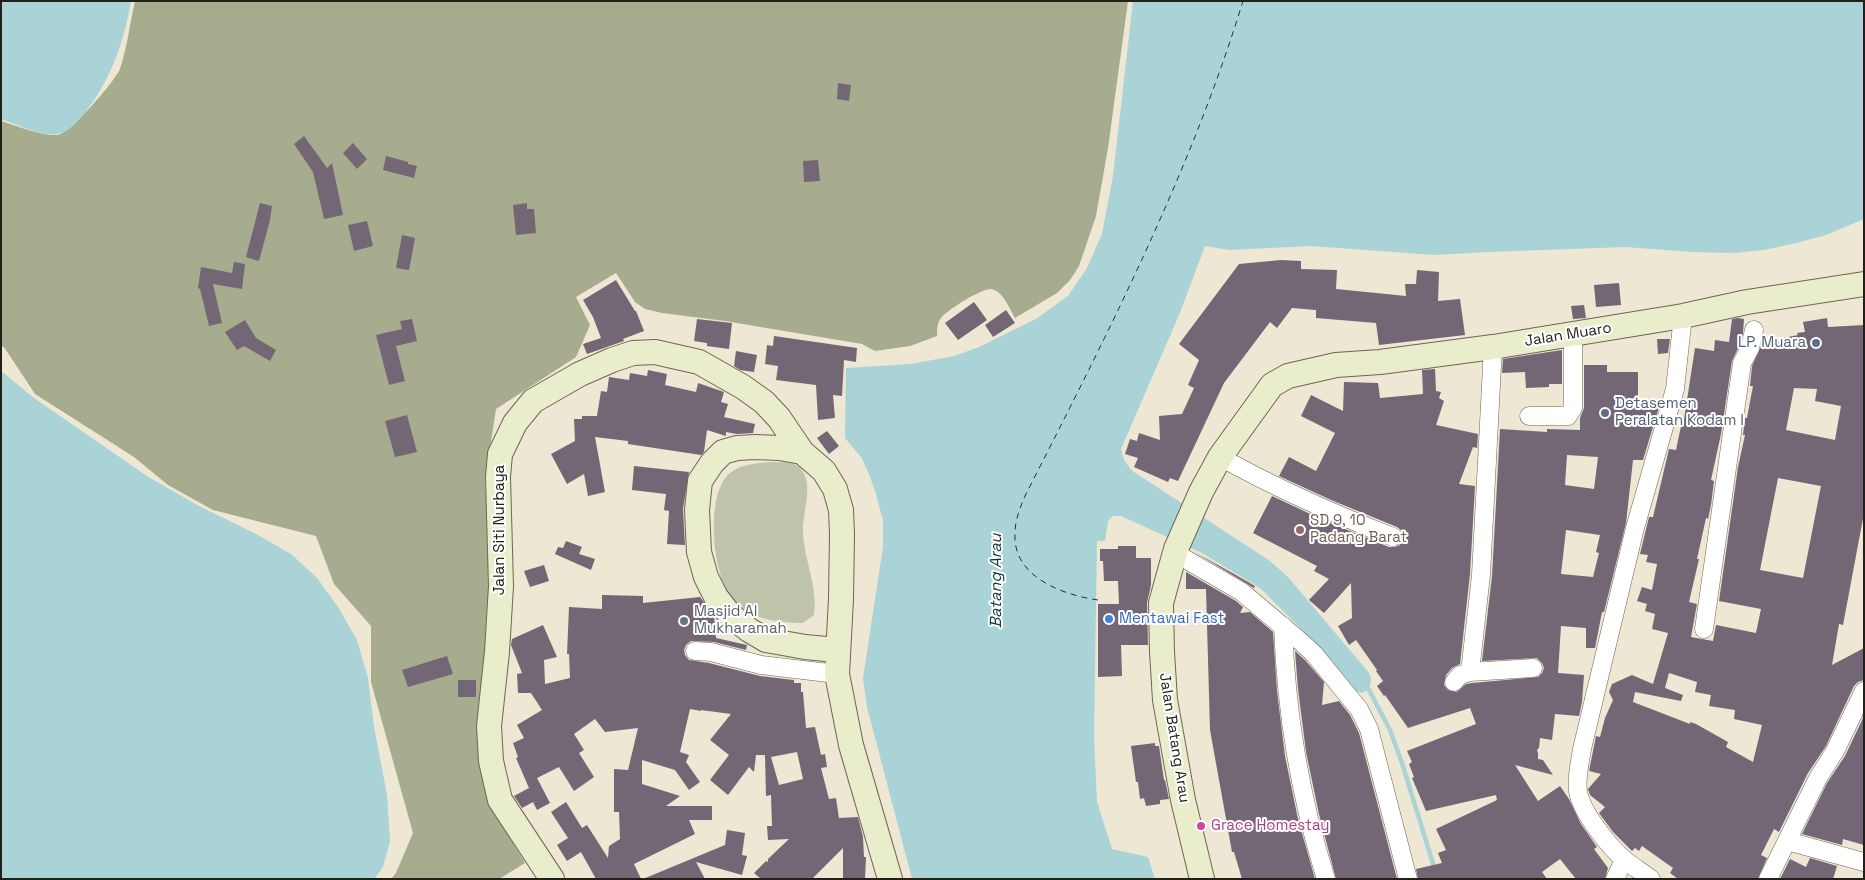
<!DOCTYPE html>
<html>
<head>
<meta charset="utf-8">
<style>
  body { margin:0 }
  #map { position:relative; width:1865px; height:880px; overflow:hidden; background:#ede7d3; font-family:"Space Grotesk",sans-serif }
  canvas { display:block }
  .frame { position:absolute; inset:0; border:2px solid #222018; pointer-events:none }
</style>
</head>
<body>
<div id="map">
<canvas width="1865" height="880"></canvas>
<div class="frame"></div>
</div>
<script>
const context = document.querySelector('canvas').getContext('2d');
context.lineJoin = 'round';
function fillPath(path, color) {
  context.fillStyle = color;
  context.fill(path, 'evenodd');
}
function strokePath(path, color, width, dash) {
  context.strokeStyle = color;
  context.lineWidth = width;
  context.lineCap = dash ? 'butt' : 'round';
  context.setLineDash(dash || []);
  context.stroke(path);
}
function label(font, color, halo, rows, align = 'center') {
  context.font = font + ' "Space Grotesk",sans-serif';
  context.lineWidth = 4;
  context.setLineDash([]);
  context.textBaseline = 'middle';
  context.strokeStyle = halo;
  context.fillStyle = color;
  for (const [text, x, y, turn = 0] of rows) {
    context.save();
    context.translate(x, y);
    context.rotate((+turn || 0) * Math.PI / 180);
    context.textAlign = isNaN(turn) ? turn : align;
    if (halo) context.strokeText(text, 0, 0);
    context.fillText(text, 0, 0);
    context.restore();
  }
}
fillPath(new Path2D(`
  M774 462C783 463 794 461 800 468 815 484 802 513 803 532 804 560 818 586 814 615L803 623C779 623 754 620 735 602 712 580 704 494 730 473 742 463 760 463 774 462Z`), '#bec3a9');
fillPath(new Path2D(`
  M135 1H1128L1108 148 1096 216 1079 266 1070 280 1057 293 1015 318C1010 309 1002 290 991 289 982 288 947 310 941 318 937 323 937 329 937 336L910 346 875 351 862 344 725 321 662 313 645 309 635 302 616 273 576 297 590 325 576 357 496 409 485 480 491 572V807L525 863 499 879H391L396 873 413 833 371 682V626L334 584 316 536 213 510 168 485 134 457 35 394 4 347 1 346V121C17 126 41 136 57 135 69 135 115 81 120 69 127 48 130 23 135 1Z`), '#a6ac8d');
fillPath(new Path2D(`
  M1 1H131C124 43 110 81 84 114 77 122 68 133 57 134 42 137 16 124 1 119Z
  M1133 1H1864V219L1826 235 1796 243 1764 250 1734 253 1692 252 1625 247 1489 252 1434 255 1311 246 1229 250 1205 246 1179 315 1121 449 1124 460 1131 470 1270 561 1288 577 1370 674 1371 681 1369 689 1362 693 1356 691 1317 645 1260 588 1202 553 1121 516H1113L1108 521 1105 541H1097L1094 738 1097 802 1112 849 1148 857 1155 879H912L867 707 863 678 883 547V521L876 494 869 474 861 457 845 438 846 368 911 364 954 356 979 347 1036 319 1068 296 1087 268 1102 234 1113 176Z
  M1 371 34 398 147 476 197 505 256 534 291 554 317 578 338 607 357 640 368 678 374 727 387 795 390 841 383 867 374 879H1Z`), '#a9d3d6');
strokePath(new Path2D(`
  M1367 686 1390 730 1402 763 1435 870`), '#a9d3d6', 4.5);
strokePath(new Path2D(`
  M1098 600C1063 595 1012 577 1015 533 1015 520 1020 508 1025 496 1107 335 1190 174 1243 1`), '#11393c', 1, [6, 5]);
fillPath(new Path2D(`
  M838 83 851 85 849 101 837 99Z
  M304 136 327 168 332 163 343 215 324 219 313 172 294 144Z
  M353 143 367 159 357 169 343 153Z
  M386 156 408 162V164L417 166 414 178 383 170Z
  M818 160 820 181 804 182 803 161Z
  M260 203 272 206 270 220 259 261 246 257Z
  M527 203V209H534L536 233 516 235 513 205Z
  M367 221 373 246 354 251 348 225Z
  M402 235 415 238 409 270 396 268Z
  M1281 260 1301 261V269L1337 270 1336 289 1406 296 1405 284H1416L1417 270 1439 272 1438 301 1460 299 1465 335 1379 345 1376 323 1316 318V310L1292 308 1277 328 1270 322 1224 383 1178 481 1170 478 1168 482 1134 467 1138 458 1125 454 1130 439 1137 441 1139 433 1160 440 1159 416 1182 414 1194 388 1188 385 1199 360 1179 344 1239 264Z
  M234 262 245 264 242 289 213 284 222 323 209 326 200 289 198 288 201 267 232 273Z
  M616 280 635 311H636L644 331 623 339 624 341 587 354 583 344 601 338 593 317 583 300Z
  M1619 283 1621 305 1596 307 1594 285Z
  M974 302 987 320 958 340 945 323Z
  M1584 305 1586 318 1573 319 1571 306Z
  M1006 310 1015 323 993 337 985 325Z
  M1738 318 1744 319 1743 333 1740 344 1732 361 1721 434 1711 480 1714 481 1711 505 1708 519 1706 518 1697 559H1699L1689 602 1697 604 1691 637 1713 641 1716 625 1756 633 1761 609 1719 601 1738 467 1745 435H1743L1745 418H1747L1753 386H1750L1752 366 1762 344 1784 340 1783 338 1798 335 1797 333 1805 332 1803 322 1827 318 1828 327 1864 325V513L1843 625 1839 624 1832 665 1864 648V680L1858 682 1854 686 1826 746 1808 773 1779 832 1774 829 1761 855 1767 858 1758 879H1678L1670 873 1673 868 1642 846 1639 851 1635 848 1632 851 1613 832 1599 813 1605 807 1590 795 1588 789 1601 774 1589 771 1596 736 1600 737 1605 718 1613 700 1609 692 1612 684 1632 675 1653 684 1668 633 1652 629 1655 614 1645 611 1647 604 1637 601 1642 587 1652 590 1657 564 1646 562 1648 555 1640 554 1649 517H1653L1669 449 1676 450 1681 426H1683L1695 348 1714 351 1715 340 1729 342 1732 319ZM1794 388 1817 389 1815 401 1841 406 1835 440 1786 430ZM1778 478 1821 486 1803 578 1760 570ZM1669 673 1697 682 1695 692 1711 695 1709 706 1735 710 1734 719 1762 725 1753 762 1726 747 1728 742 1696 724 1690 722V724L1633 702 1635 692 1681 701 1683 695 1665 688Z
  M412 319 417 341 396 346 405 381 389 385 376 335 402 329 400 321Z
  M697 319 732 323 729 349 707 346V343L694 341Z
  M245 320 256 338 276 350 270 361 244 346 237 350 225 332Z
  M774 336 857 348 856 362 844 360 842 396 833 395 835 418 818 420 816 385 776 380 778 366 765 364 767 345 773 346Z
  M1657 339H1670L1668 353 1658 354Z
  M1562 350V384H1549V387L1526 388 1525 372 1502 373 1503 359Z
  M736 351 757 355 754 372 740 370 734 366Z
  M1584 365H1607V372H1638V404H1651V407H1659L1643 460H1633L1626 523 1604 612H1602L1595 648H1586V628L1561 626 1558 673 1584 675 1582 702 1579 716 1555 714 1552 740 1540 738 1539 748 1537 750 1538 753V759L1543 760 1553 775 1515 765 1538 801 1560 786 1569 799 1581 824 1597 847 1594 849 1608 868 1605 879H1576L1560 859 1542 872 1547 879H1418L1416 869 1442 863 1438 853 1446 850 1436 829 1497 800 1496 795 1426 811 1412 778 1414 777 1409 764 1412 762 1407 751 1476 724 1470 708 1408 728 1385 695 1384 696 1377 686 1383 681 1376 671 1377 670 1356 640 1349 645 1338 626 1352 618 1351 583 1324 613 1309 600 1329 579 1314 571 1317 566 1253 533 1272 496 1323 520 1389 547H1395L1400 545 1404 536 1402 531 1397 527 1331 500 1279 476 1289 457 1316 471 1335 433 1301 416 1311 395 1343 411 1344 382 1378 383 1380 398 1423 394 1422 370 1435 369 1436 391 1441 392 1439 398 1444 401 1436 425 1478 434 1477 448 1473 447 1459 484 1475 486 1470 574 1460 664 1452 668 1446 675 1444 685 1448 690 1457 692 1466 684 1472 683 1538 677 1542 673 1544 668 1542 663 1537 658 1482 661 1492 576 1500 429 1547 432V429L1580 430V418L1584 408ZM1567 455 1598 457 1594 489 1565 485ZM1566 530 1600 535 1596 552 1599 553 1593 577 1561 574Z
  M648 370 667 374 665 385 696 392 698 383 724 392 721 402 728 404 724 417 755 424 753 433 737 434 726 432V436L707 430 704 452 701 455 628 444V441L595 437 605 492 588 496 584 474 567 484 551 454 575 441 574 419H582V416H597L601 391 607 392 609 377 629 380 630 373 647 376Z
  M407 415 417 452 395 457 385 421Z
  M827 431 839 446 829 454 817 438Z
  M634 466 689 472 683 509 685 545 667 544 669 511 664 510 666 494 632 490Z
  M566 541 582 547 579 554 595 559 591 570 555 554 558 547 563 548Z
  M1118 546H1136V558H1151V585L1147 603 1148 645H1121L1122 676 1098 677V604H1119L1118 581H1104L1103 561H1100V549H1118Z
  M1193 551 1236 575 1255 586 1254 588Z
  M544 565 549 581 530 587 524 571Z
  M1186 572 1236 601 1243 607 1240 613 1250 612 1273 632 1277 691 1285 756 1298 819 1315 879H1242L1234 852H1232L1210 730 1206 589H1186Z
  M602 595 643 596V603L700 597 714 616 716 638 747 645 746 650 714 642 691 641 686 645 684 650 685 655 689 660 709 663 760 676 794 680V683H801V692H803L806 728 815 727 821 755 825 754 827 767 821 768 829 799 836 798 839 818 858 817 863 837 864 857H866L865 879H843V848L812 879H761L754 873 766 861 768 862V859L789 839 768 840 767 826H772L771 795 766 796 765 755H756L754 772 749 767 728 795 710 780 729 755 710 740 731 714 701 710V711L690 709 680 752 689 755 686 762 700 782 689 790 675 770 642 760V784L680 796 666 806H712V820H689L695 834 634 864 641 879H596L581 852 567 861 557 845 568 838 551 812 566 802 582 828 587 825 608 858 609 846 620 839 619 812H614V769L628 770 638 728 605 732 595 719 574 734 584 750 579 753 594 777 574 791 559 767 537 778 550 803 537 810 533 802 522 808 514 796 529 788 516 758 518 757 513 743 524 738 517 725 542 710 531 693H518L517 674 522 673 511 645 512 639 543 625 557 657 544 660 545 684 570 678 569 654H567L569 607 602 609ZM797 752 803 779 779 785 771 757Z
  M1295 651 1306 661 1324 682 1322 705 1339 701 1350 715 1359 733 1397 879H1336L1319 814 1306 752 1298 689Z
  M447 656 453 674 408 687 402 670Z
  M458 680H476V697H458Z
  M1864 716V845L1843 839 1842 845 1802 834 1827 783 1845 756Z
  M1155 743V746H1159L1164 780H1165L1169 799 1160 800V804L1146 806 1144 798 1140 799 1138 782H1136L1131 746Z
  M727 830 745 833 742 855 747 856 742 875 696 862 705 879H643L725 845Z
  M1810 858 1837 866 1833 879H1780L1790 859 1806 867Z`), '#736776');
const street = new Path2D(`
  M1529 416H1568L1573 408V333
  M1220 457C1276 488 1334 514 1393 537
  M1175 553 1242 592 1300 641 1314 654 1359 709 1369 729 1408 879
  M1283 626C1286 711 1300 797 1326 879
  M1704 629 1742 363 1750 348 1754 330
  M695 651 711 652 761 665 837 674
  M1470 672 1533 668
  M1454 682 1460 675 1470 672 1481 575 1493 347
  M1787 841 1864 862
  M1615 879 1624 860
  M1651 879C1643 873 1634 867 1626 861 1610 848 1581 812 1578 791 1576 777 1580 763 1582 749L1635 528 1675 389 1683 316
  M1768 879 1818 778 1835 751 1864 691`);
const secondary = new Path2D(`
  M837 650 805 647 766 640 749 630 730 615 716 597 706 577 699 552 697 510 700 481 712 463 723 452 737 448 755 447 779 448 802 452 824 471 835 489 841 510 842 534 841 599 837 674 851 745 890 879
  M552 879 500 800 491 761 489 726 497 652 501 586 498 477 500 454 515 423 533 401 580 374 612 360 633 353 655 352 699 362 743 387 764 402 779 418 802 452
  M1202 879 1183 800 1165 700 1162 652 1161 603 1176 549 1201 492 1220 457 1272 385 1288 376 1336 365 1380 362 1493 347 1683 316 1747 302 1864 284`);
strokePath(street, '#6c6654', 19);
strokePath(secondary, '#6c6654', 26);
strokePath(street, '#fff', 18);
strokePath(secondary, '#eaedcb', 24);
for (const [x, y, r, color] of [
  [1816,343,5,"#5c6f8a"],
  [1605,413,5,"#5c6f8a"],
  [1300,530,5,"#8d6e63"],
  [1109,619,5,"#3f7fe0"],
  [684,621,5,"#6b7280"],
  [1201,826,5,"#d1479c"]
]) {
  const dot = new Path2D();
  dot.arc(x, y, r, 0, 2 * Math.PI);
  context.fillStyle = color;
  context.fill(dot);
  strokePath(dot, '#fff', 2);
}
label('15px', '#222018', '#fff', [
  ["Jalan Muaro",1568,335,-9],
  ["Jalan Siti Nurbaya",500,530,-90],
  ["Jalan Batang Arau",1174,738,81]
]);
label('15px', '#4e5e75', '#fff', [
  ["LP. Muara",1806,343],
  ["Detasemen",1615,404,"left"],
  ["Peralatan Kodam I",1615,421,"left"]
], 'right');
label('15px', '#785e54', '#fff', [
  ["SD 9, 10",1310,521],
  ["Padang Barat",1310,538]
], 'left');
label('15px', '#5b616d', '#fff', [
  ["Masjid Al",694,612],
  ["Mukharamah",694,629]
], 'left');
label('15px', '#366cbe', '#fff', [
  ["Mentawai Fast",1119,619]
], 'left');
label('15px', '#b23c85', '#fff', [
  ["Grace Homestay",1211,826]
], 'left');
label('italic 16px', '#11393c', '#fff', [
  ["Batang Arau",997,581,-90]
]);
</script>
</body>
</html>
